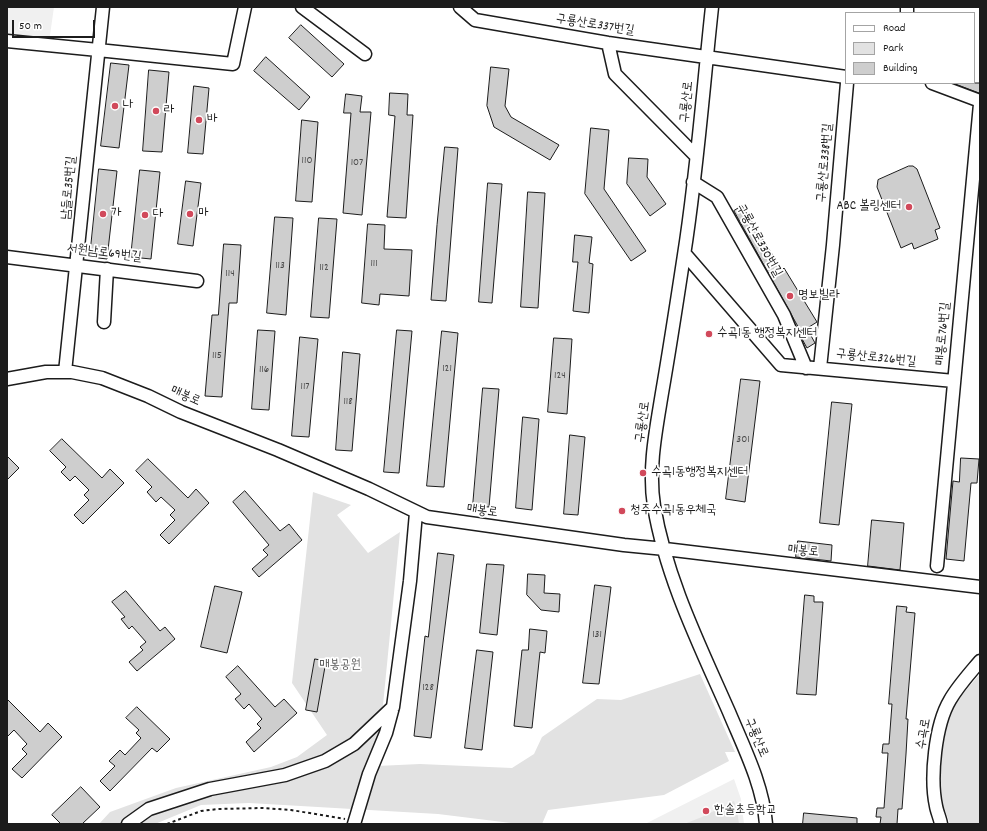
<!DOCTYPE html>
<html>
<head>
<meta charset="utf-8">
<style>
  body { margin:0 }
  #map { position:relative; width:987px; height:831px; overflow:hidden; background:#fff; font-family:Dekko,sans-serif }
  canvas { display:block }
  .frame { position:absolute; inset:0; border:8px solid #1c1c1c; pointer-events:none }
  .legend { position:absolute; left:845px; top:12px; width:130px; height:72px; box-sizing:border-box; background:#fff; border:1px solid #a4a4a4; margin:0; padding:5px 7px; list-style:none; font-size:12px; color:#1c1c1c }
  .legend li { display:flex; align-items:center; gap:8px; height:20px }
  .legend b { width:20px; border:1px solid #a4a4a4 }
  .scale { position:absolute; left:12px; top:20px; width:83px; height:18px; box-sizing:border-box; border:2px solid #1c1c1c; border-top:0; padding-left:5px; font-size:12px; line-height:14px; white-space:nowrap; color:#1c1c1c; -webkit-text-stroke:3px #fff; paint-order:stroke }
</style>
</head>
<body>
<div id="map">
<canvas width="987" height="831"></canvas>
<div class="frame"></div>
<ul class="legend">
<li><b style="height:5px;background:#fff"></b>Road</li>
<li><b style="height:11px;background:#e2e2e2"></b>Park</li>
<li><b style="height:11px;background:#cecece"></b>Building</li>
</ul>
<div class="scale">50 m</div>
</div>
<script>
const context = document.querySelector('canvas').getContext('2d');
context.lineJoin = 'round';
function fillPath(path, color) {
  context.fillStyle = color;
  context.fill(path, 'evenodd');
}
function strokePath(path, color, width, dash) {
  context.strokeStyle = color;
  context.lineWidth = width;
  context.lineCap = dash ? 'butt' : 'round';
  context.setLineDash(dash || []);
  context.stroke(path);
}
function label(font, color, halo, rows, align = 'center') {
  context.font = font + ' Dekko,"Poor Story",sans-serif';
  context.lineWidth = 3.5;
  context.setLineDash([]);
  context.textBaseline = 'middle';
  context.strokeStyle = halo;
  context.fillStyle = color;
  for (const [text, x, y, turn = 0] of rows) {
    context.save();
    context.translate(x, y);
    context.rotate((+turn || 0) * Math.PI / 180);
    context.textAlign = isNaN(turn) ? turn : align;
    if (halo) context.strokeText(text, 0, 0);
    context.fillText(text, 0, 0);
    context.restore();
  }
}
fillPath(new Path2D(`
  M7 7H54L48 49 7 43Z
  M734 779 741 799 744 824H645Z`), '#f0f0f0');
fillPath(new Path2D(`
  M313 492 351 505 337 515 368 553 400 532 377 766 420 764 512 768 534 754 542 737 597 699 621 700 700 674 735 752H725L729 761 664 795 548 810 542 824H519L438 814 249 803 201 805 155 824H99L110 812 176 788 271 767 297 757 327 735 292 683Z
  M980 674V824H950L942 802 940 760 949 715 959 698Z
  M734 801 737 810 739 824H684L702 817Z`), '#e2e2e2');
const building = new Path2D(`
  M301 25 344 64 332 77 289 38Z
  M266 57 310 97 299 110 254 71Z
  M111 63 129 65 119 148 101 146Z
  M491 67 509 69 505 106 511 117 559 145 550 160 494 127 487 106Z
  M149 70 169 72 162 152 143 151Z
  M953 83H980V93Z
  M194 86 209 88 203 154 188 153Z
  M390 93 408 94 407 115H413L406 218 387 217 395 116 389 115Z
  M346 94 362 96 360 112H371L362 215 343 213 351 113H344Z
  M302 120 318 122 312 202 296 201Z
  M591 128 609 130 604 189 646 251 631 261 585 194Z
  M445 147 458 148 446 301 431 300 437 225Z
  M629 158 648 159 647 177 666 204 650 216 627 184Z
  M909 166H913L917 169 940 228 935 230 938 239 914 249 912 243 901 248 877 187 878 180Z
  M99 169 117 171 107 259 90 257Z
  M140 170 160 172 151 259 131 257Z
  M186 181 201 183 193 246 178 244Z
  M488 183 502 184 492 303 479 302Z
  M528 192 545 193 538 308 521 307Z
  M742 206 782 270 784 268 817 322 801 332 734 211Z
  M275 217 293 218 286 315 267 313Z
  M319 218 337 219 329 318 311 317Z
  M368 224 385 225 384 249 412 250 409 296 380 294 379 305 362 303Z
  M575 235 592 237 589 263 593 264 589 313 573 311 578 262H573Z
  M224 244 241 245 237 303H229L222 397 205 396 212 315H218Z
  M258 330 275 331 269 410 252 409Z
  M397 330 412 331 399 473 384 472Z
  M442 331 458 333 444 487 427 486Z
  M809 332 815 343 807 348 801 337Z
  M300 337 318 339 309 437 292 436Z
  M554 338 572 339 567 414 548 412Z
  M343 352 360 354 352 451 336 450Z
  M741 379 760 381 745 502 726 499Z
  M483 388 499 389 489 507 473 506Z
  M832 402 852 404 839 525 820 523Z
  M523 417 539 419 532 510 516 508Z
  M570 435 585 437 578 515 564 514Z
  M62 439 102 478 110 469 124 483 83 524 74 515 89 500 84 495 89 490 75 476 70 481 61 472 66 467 50 451Z
  M7 456 19 468 7 480Z
  M961 458 979 459 977 483H971L964 561 946 559 953 481 959 482Z
  M148 459 188 498 196 489 209 503 169 544 160 535 175 520 170 515 175 510 161 497 156 502 147 492 152 487 136 471Z
  M245 491 280 531 289 524 302 540 259 577 252 569 268 555 263 550 269 545 233 502Z
  M872 520 904 523 900 570 868 566Z
  M798 541 832 545 831 561 796 557Z
  M438 553 454 555 431 738 414 736 425 636 428 637Z
  M487 564 504 565 497 635 480 633Z
  M528 574 545 575 544 593 560 594 559 612 541 610 527 595Z
  M595 585 611 587 599 684 583 683Z
  M215 586 242 592 227 653 201 647Z
  M126 591 160 631 165 627 175 639 137 671 129 662 143 650 140 647 146 642 132 626 129 629 121 619 125 617 112 602Z
  M805 595 814 596V602H823L816 695 797 694Z
  M897 606 907 607 906 612 915 613 906 719H908L906 754 902 809H898L897 824H880L881 817H876L877 808H884L888 753H882L883 744H889L892 704H889Z
  M530 629 547 631 545 653 540 652 532 728 514 726 522 650H528Z
  M477 650 493 652 482 750 465 748Z
  M315 659 326 661 317 712 306 710Z
  M238 666 275 707 284 699 297 713 254 752 246 742 261 728 257 724 262 719 249 704 244 709 235 699 241 694 226 677Z
  M7 699 40 732 48 723 62 737 22 778 12 769 27 754 22 749 27 744 14 730 7 737Z
  M137 707 170 739 157 752 152 748 110 791 100 781 115 766 109 761 120 750 125 755 141 738 136 733 139 730 126 718Z
  M81 787 100 807 82 824H61L52 815Z
  M804 813 857 818V824H803Z`);
fillPath(building, '#cecece');
strokePath(building, '#1c1c1c', 1);
const minor = new Path2D(`
  M302 7 365 54
  M460 7 475 20 608 43 846 77
  M712 7C703 90 697 173 684 255 677 301 670 347 662 393 656 430 648 468 654 506 666 578 700 646 729 712 744 748 763 785 766 824
  M907 7V13
  M7 41 98 50 233 64 245 7
  M608 43 615 74 696 156
  M932 83 980 101
  M693 182 717 197 784 315 806 368
  M685 254 781 365 954 381
  M7 257 197 281
  M104 322 107 269
  M820 368 833 245 847 83
  M65 372 103 7
  M7 379 46 372H72L102 378 148 396 181 412 278 450 369 489 427 517 624 545 665 549 980 587
  M937 566 980 104
  M128 824 149 809 210 789 285 775 325 761 354 744 393 707
  M354 824 369 774 386 733 393 707 410 581 416 513
  M941 824C940 818 937 812 936 806 930 778 935 725 950 700 958 686 970 673 980 661`);
strokePath(minor, '#1c1c1c', 15);
strokePath(new Path2D(`
  M167 824 201 811 218 809 263 808 291 810 345 819`), '#1c1c1c', 2, [3, 3]);
strokePath(minor, '#fff', 12);
for (const [x, y, r, color] of [
  [115,106,4,"#d1495b"],
  [156,111,4,"#d1495b"],
  [199,120,4,"#d1495b"],
  [909,207,4,"#d1495b"],
  [103,214,4,"#d1495b"],
  [190,214,4,"#d1495b"],
  [145,215,4,"#d1495b"],
  [790,296,4,"#d1495b"],
  [709,334,4,"#d1495b"],
  [643,473,4,"#d1495b"],
  [622,511,4,"#d1495b"],
  [706,811,4,"#d1495b"]
]) {
  const dot = new Path2D();
  dot.arc(x, y, r, 0, 2 * Math.PI);
  context.fillStyle = color;
  context.fill(dot);
  strokePath(dot, '#fff', 1.5);
}
label('11px', '#484848', null, [
  ["110",307,161],
  ["107",357,163],
  ["111",374,264],
  ["113",280,266],
  ["112",324,268],
  ["114",230,274],
  ["115",217,356],
  ["121",447,369],
  ["116",264,370],
  ["124",560,376],
  ["117",305,387],
  ["118",348,402],
  ["301",743,440],
  ["131",597,635],
  ["128",428,688]
]);
label('13px', '#1c1c1c', '#fff', [
  ["구룡산로337번길",595,26,9],
  ["구룡산로",688,102,-84],
  ["구룡산로338번길",826,163,-85],
  ["남들로35번길",70,188,-85],
  ["구룡산로330번길",758,241,61],
  ["서원남로69번길",104,254,7],
  ["매봉로76번길",944,334,-85],
  ["구룡산로326번길",876,359,6],
  ["매봉로",185,397,24],
  ["구룡산로",644,422,-82],
  ["매봉로",482,512,8],
  ["매봉로",803,552,6],
  ["수곡로",925,734,-80],
  ["구룡산로",755,738,67]
]);
label('13px', '#1c1c1c', '#fff', [
  ["나",123,106],
  ["라",164,111],
  ["바",207,120],
  ["ABC 볼링센터",901,207,"right"],
  ["가",111,214],
  ["마",198,214],
  ["다",153,215],
  ["명보빌라",798,296],
  ["수곡1동 행정복지센터",717,334],
  ["수곡1동행정복지센터",651,473],
  ["청주수곡1동우체국",630,511],
  ["한솔초등학교",714,811]
], 'left');
label('13px', '#575757', '#fff', [
  ["매봉공원",340,666]
]);
</script>
</body>
</html>
